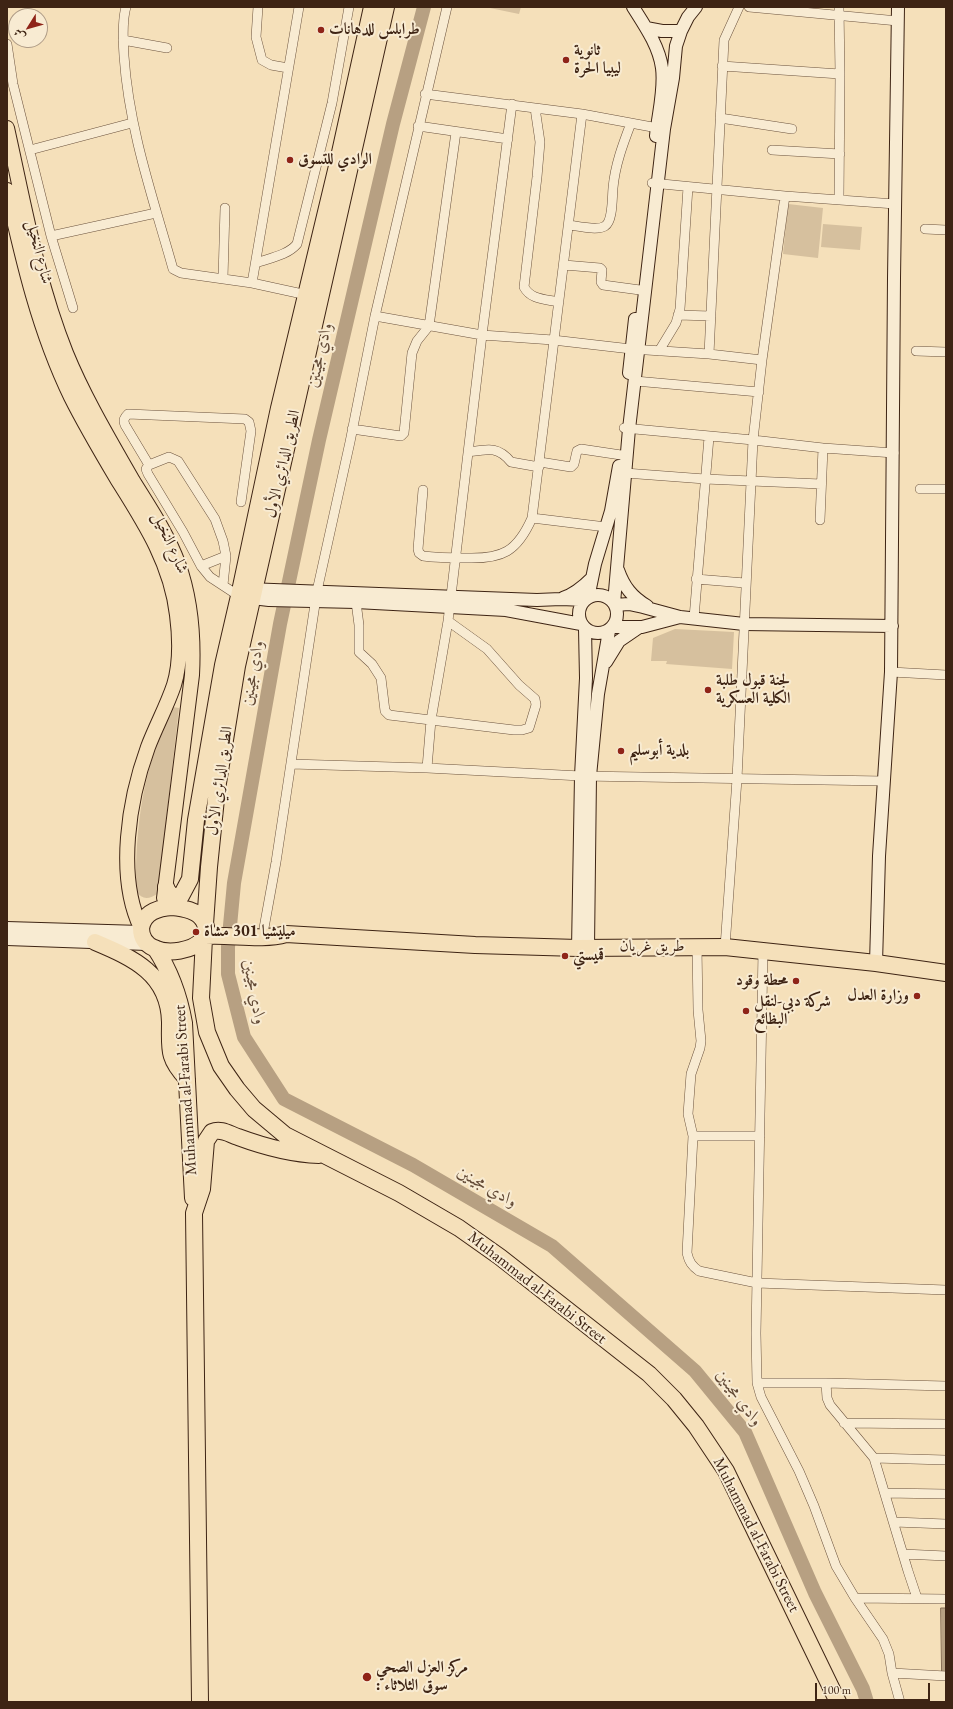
<!DOCTYPE html>
<html>
<head>
<meta charset="utf-8">
<style>
  body { margin:0 }
  #map { position:relative; width:953px; height:1709px; overflow:hidden; background:#f5e0ba; font-family:"EB Garamond",Amiri,serif }
  canvas { display:block }
  .frame { position:absolute; inset:0; border:8px solid #3e2414; pointer-events:none }
  .north { position:absolute; left:8px; top:8px; width:40px; height:40px; box-sizing:border-box; background:#f8ebd2; border:1px solid #ae9b86; border-radius:50%; rotate:233deg; font-size:11px; font-weight:700; line-height:16px; text-align:center; color:#3e2414 }
  .north::after { content:''; display:block; margin:auto; width:14px; height:18px; background:#8f2418; clip-path:polygon(50% 0,100% 100%,50% 72%,0 100%) }
  .scale { position:absolute; left:815px; top:1683px; width:115px; height:18px; box-sizing:border-box; border:2px solid #3e2414; border-top:0; padding-left:5px; font-size:12px; line-height:14px; white-space:nowrap; color:#3e2414; -webkit-text-stroke:3px #f8ebd2; paint-order:stroke }
</style>
</head>
<body>
<div id="map">
<canvas width="953" height="1709"></canvas>
<div class="frame"></div>
<div class="north">ش</div>
<div class="scale">100 m</div>
</div>
<script>
const context = document.querySelector('canvas').getContext('2d');
context.lineJoin = 'round';
function fillPath(path, color) {
  context.fillStyle = color;
  context.fill(path, 'evenodd');
}
function strokePath(path, color, width, dash) {
  context.strokeStyle = color;
  context.lineWidth = width;
  context.lineCap = dash ? 'butt' : 'round';
  context.setLineDash(dash || []);
  context.stroke(path);
}
function label(font, color, halo, rows, align = 'center') {
  context.font = font + ' "EB Garamond",Amiri,serif';
  context.lineWidth = 4;
  context.setLineDash([]);
  context.textBaseline = 'middle';
  context.strokeStyle = halo;
  context.fillStyle = color;
  for (const [text, x, y, turn = 0] of rows) {
    context.save();
    context.translate(x, y);
    context.rotate((+turn || 0) * Math.PI / 180);
    context.textAlign = isNaN(turn) ? turn : align;
    if (halo) context.strokeText(text, 0, 0);
    context.fillText(text, 0, 0);
    context.restore();
  }
}
fillPath(new Path2D(`
  M485 7H521L519 14Z
  M788 204 823 208 818 258 783 254Z
  M823 224 862 227 860 250 821 247Z
  M675 629 734 632 732 669 666 664 667 661H651L653 638Z
  M173 707 179 708 158 893C149 900 142 900 136 891 135 827 143 765 173 707Z`), '#d6c09e');
const water = new Path2D(`
  M941 1608H946V1672H942Z`);
fillPath(water, '#b7a082');
strokePath(water, '#876e56', 1);
strokePath(new Path2D(`
  M424 7 393 124 319 440 280 624 234 883 228 947V974L244 1037 284 1099 413 1165 552 1246 695 1371 745 1432 815 1593 863 1689 867 1702`), '#b7a082', 14);
const street = new Path2D(`
  M126 7C122 21 123 41 124 56 129 130 153 198 173 269L181 273 252 283 307 295
  M258 7 256 37 262 60 271 65 288 68
  M749 7 898 21
  M123 40 167 48
  M7 44 13 84 51 236 73 308
  M722 66 840 74
  M425 94 582 114 663 129
  M535 108 540 142 537 177 524 287C531 300 545 299 559 302
  M720 118 792 129
  M418 126 508 139
  M30 150 132 123
  M772 150 840 154
  M652 183 785 196 895 204
  M839 199 840 74 839 7
  M569 225C577 226 598 231 605 226 613 221 612 198 613 188 615 165 623 144 631 123
  M925 229 946 230
  M51 236 156 213
  M256 263C270 258 288 255 297 244L332 103 349 7
  M564 265 600 268 602 270 601 282 603 285 640 290
  M223 278 225 208
  M252 283 299 7
  M678 315 711 316
  M375 316 482 335 553 340 631 349 709 354 724 40 739 7
  M659 351 676 323 680 309 688 187
  M916 351 946 352
  M709 354 762 360
  M635 381 759 392
  M624 428 753 440 823 448 894 453
  M352 429 401 436 404 433 412 353 417 341 429 326 456 132
  M469 452C488 449 498 446 511 462L539 467
  M540 462 571 467 574 464 577 451 581 449 621 455
  M149 465 125 425C123 420 124 418 128 414L245 419 249 422 251 431 241 502
  M625 473 705 479 821 484
  M920 489H946
  M423 490 418 549 419 553 423 556C438 558 452 558 467 558 502 559 517 552 532 518L582 114
  M532 518 606 527
  M820 520 823 448
  M201 566 226 556
  M696 579 745 583
  M223 585 226 556 223 541 215 519 178 461 169 457 149 465 146 469 148 474 183 532 201 566 210 577 239 596
  M356 602 359 625V652L372 664 381 678 385 711 389 715 514 730H522L529 728 536 705 535 699 519 685 487 649 448 621
  M694 618 709 437
  M891 672 946 675
  M291 764 427 768 581 776 884 781
  M427 768 431 720 448 621 482 335 512 104
  M264 928 276 862 317 591 350 442 375 316 447 7
  M697 947 698 1010 701 1041 700 1048 691 1074 688 1114 693 1136 687 1253C689 1262 692 1266 699 1271L757 1283 946 1290
  M725 947 737 779 753 440 762 360 785 196
  M763 951 756 1333 757 1383 761 1397 799 1471 814 1506 836 1566 855 1598 946 1599
  M693 1136H760
  M757 1383H826L946 1386
  M826 1383 827 1398 830 1405 874 1458 908 1571 917 1598
  M844 1423 946 1424
  M874 1458 946 1460
  M885 1493 946 1494
  M894 1522 946 1524
  M903 1554 946 1556
  M855 1598 883 1639 889 1654 892 1673
  M900 1702 892 1673 946 1676`);
const secondary = new Path2D(`
  M633 7C645 26 659 46 662 68 665 90 658 114 656 136
  M646 28 662 31H681
  M629 373 635 319
  M618 570C624 587 632 597 647 606
  M247 589 537 600 561 599 585 600
  M579 614a19 19 0 1 1 38 0a19 19 0 1 1-38 0Z
  M244 597 269 600 356 602 506 610 581 624
  M563 598C575 594 583 587 592 578
  M588 598 595 564 611 511 619 466
  M614 603 629 429 664 129 673 78 676 46 681 31 688 17 696 7
  M615 605 629 604 643 607 680 617 744 624 892 626
  M613 627H642L680 617
  M606 662 619 641 638 628
  M7 928 141 932
  M7 939 147 944
  M588 947 590 776 598 694 609 631
  M578 948 581 776 586 678 585 629
  M876 963 879 856 891 672 894 278 898 7`);
const primary = new Path2D(`
  M7 128C24 204 37 281 66 353 84 397 109 439 133 481 149 507 167 533 178 563 191 599 194 637 192 675L164 898
  M7 190C23 261 39 331 71 397 85 425 101 452 117 479 144 522 171 563 177 615 180 638 181 662 174 685 167 706 156 726 148 747 129 799 116 876 141 928`);
const highway = new Path2D(`
  M166 887C168 894 173 897 181 896
  M166 907 181 896 190 879 196 820 223 665 239 596 279 408 337 166 372 7
  M172 907C183 908 197 910 203 920 224 951 141 968 141 928 144 912 158 908 172 907Z
  M205 924 209 867 217 789 237 666 386 7
  M205 936C231 934 261 941 286 934L475 945 578 948 725 947 876 963 946 973
  M204 938 201 998 207 1032 221 1066 237 1089 254 1109 285 1135 399 1193 459 1228 500 1257 649 1374 674 1399 696 1426 726 1471 838 1702
  M95 942C133 958 169 974 170 1022 170 1049 167 1058 187 1079
  M155 948C171 972 179 995 184 1023L193 1198
  M200 1702 194 1213 202 1189 206 1141 212 1132C221 1128 229 1134 238 1137 265 1147 290 1154 319 1155`);
strokePath(street, '#6c533e', 10);
strokePath(secondary, '#3e2414', 14);
strokePath(primary, '#3e2414', 16);
strokePath(highway, '#3e2414', 18);
strokePath(street, '#f8ebd2', 9);
strokePath(secondary, '#f8ebd2', 12);
strokePath(primary, '#f5e0ba', 14);
strokePath(highway, '#f5e0ba', 16);
for (const [x, y, r, color] of [
  [321,30,4,"#8f2418"],
  [566,60,4,"#8f2418"],
  [290,160,4,"#8f2418"],
  [708,690,4,"#8f2418"],
  [621,751,4,"#8f2418"],
  [196,932,4,"#8f2418"],
  [565,956,4,"#8f2418"],
  [796,981,4,"#8f2418"],
  [917,996,4,"#8f2418"],
  [746,1011,4,"#8f2418"],
  [367,1677,5,"#8f2418"]
]) {
  const dot = new Path2D();
  dot.arc(x, y, r, 0, 2 * Math.PI);
  context.fillStyle = color;
  context.fill(dot);
  strokePath(dot, '#f8ebd2', 1.5);
}
label('bold 16px', '#3e2414', '#f8ebd2', [
  ["طرابلس للدهانات",329,30],
  ["ثانوية",574,51],
  ["ليبيا الحرة",574,69],
  ["الوادي للتسوق",298,160],
  ["لجنة قبول طلبة",716,681],
  ["الكلية العسكرية",716,699],
  ["بلدية أبوسليم",629,751],
  ["ميليشيا 301 مشاة",204,932],
  ["قميستي",573,956],
  ["محطة وقود",788,981,"right"],
  ["وزارة العدل",909,996,"right"],
  ["شركة دبي-لنقل",754,1002],
  ["البظائع",754,1020],
  ["مركز العزل الصحي",376,1668],
  [": سوق الثلاثاء",376,1686]
], 'left');
label('16px', '#3e2414', '#f8ebd2', [
  ["شارع النخيل",39,252,76],
  ["الطريق الدائري الأول",283,464,-77],
  ["شارع النخيل",170,543,66],
  ["الطريق الدائري الأول",220,781,-82],
  ["طريق غريان",652,947],
  ["Muhammad al-Farabi Street",186,1090,-94],
  ["Muhammad al-Farabi Street",537,1288,38],
  ["Muhammad al-Farabi Street",756,1535,63]
]);
label('italic 17px', '#624935', '#f8ebd2', [
  ["وادي مجينين",320,355,-77],
  ["وادي مجينين",253,673,-80],
  ["وادي مجينين",254,992,79],
  ["وادي مجينين",487,1187,30],
  ["وادي مجينين",739,1398,53]
]);
</script>
</body>
</html>
